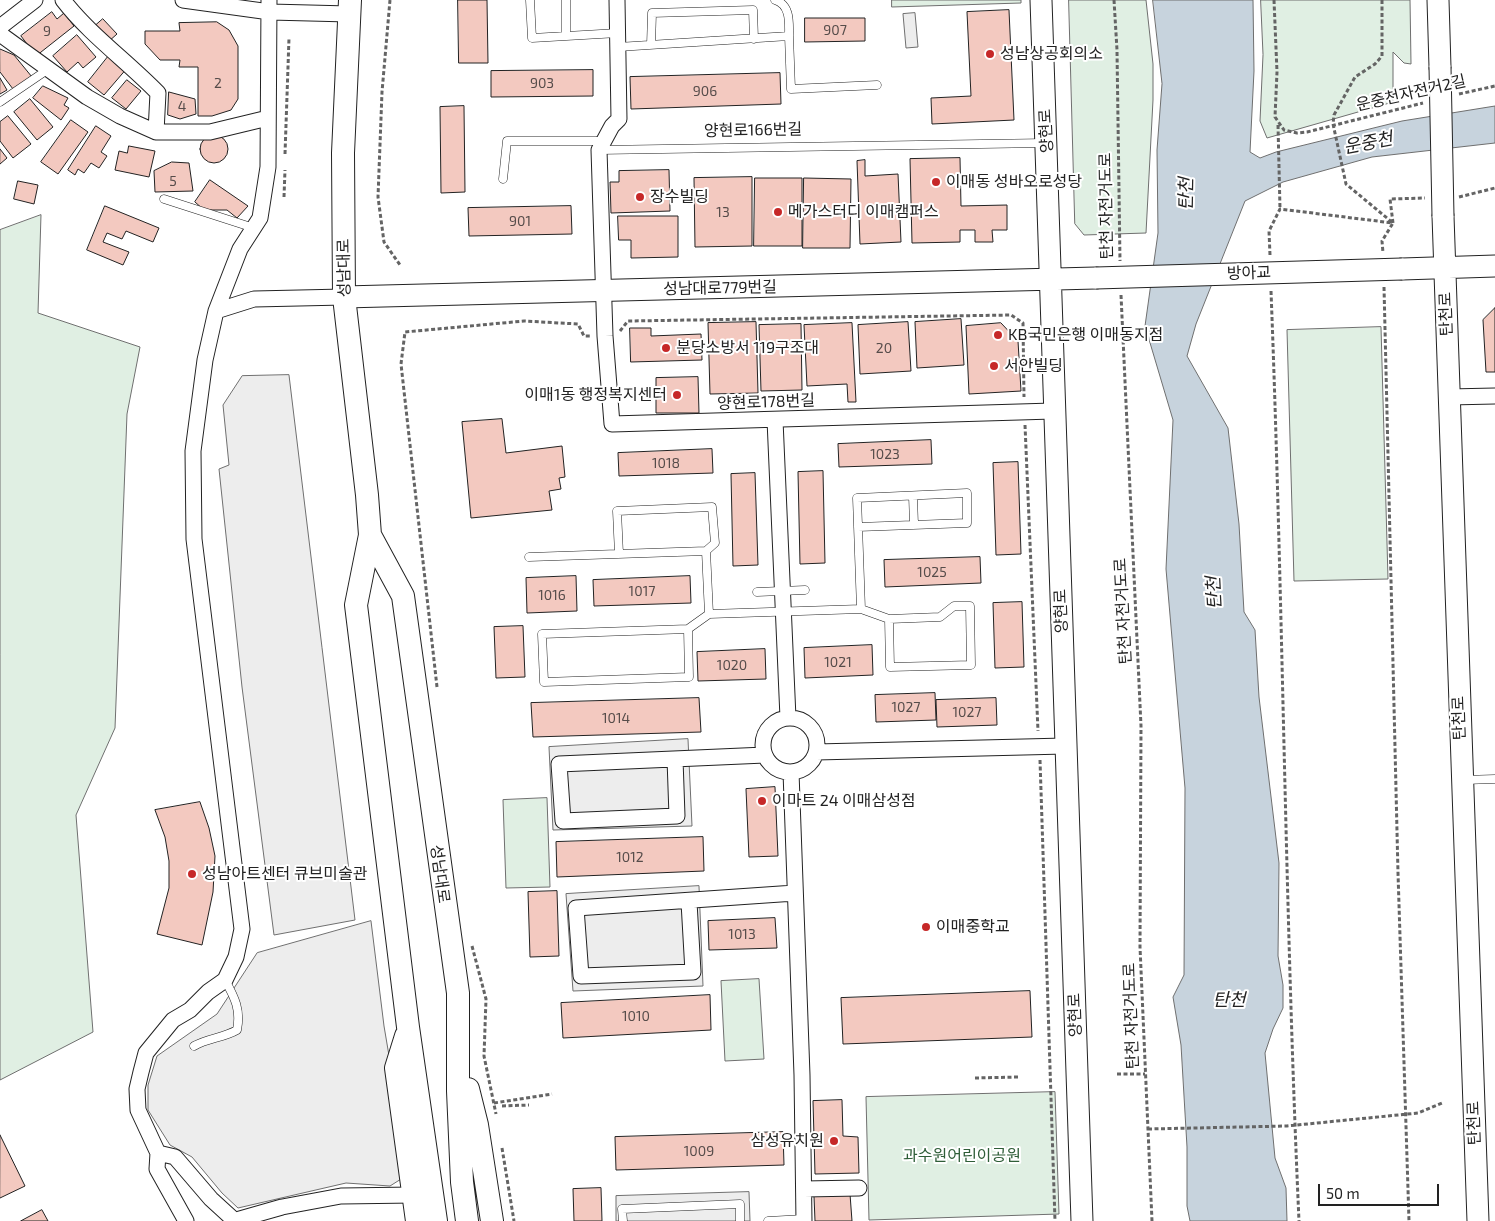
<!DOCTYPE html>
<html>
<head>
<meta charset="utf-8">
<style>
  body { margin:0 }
  #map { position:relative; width:1495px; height:1221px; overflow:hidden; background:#fff; font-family:"Exo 2",sans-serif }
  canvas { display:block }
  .scale { position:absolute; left:1318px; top:1184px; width:121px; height:22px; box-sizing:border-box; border:2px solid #222; border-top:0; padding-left:6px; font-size:15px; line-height:18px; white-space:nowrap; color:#222; -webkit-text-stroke:4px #fff; paint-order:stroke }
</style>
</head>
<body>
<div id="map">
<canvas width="1495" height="1221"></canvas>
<div class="scale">50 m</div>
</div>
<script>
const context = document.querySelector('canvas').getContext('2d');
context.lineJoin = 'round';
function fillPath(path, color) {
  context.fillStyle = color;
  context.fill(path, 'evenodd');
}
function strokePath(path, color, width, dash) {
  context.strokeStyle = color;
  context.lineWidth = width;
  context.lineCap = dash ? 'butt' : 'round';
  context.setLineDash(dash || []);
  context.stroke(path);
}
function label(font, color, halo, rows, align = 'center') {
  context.font = font + ' "Exo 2","Noto Sans KR",sans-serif';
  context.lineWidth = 4;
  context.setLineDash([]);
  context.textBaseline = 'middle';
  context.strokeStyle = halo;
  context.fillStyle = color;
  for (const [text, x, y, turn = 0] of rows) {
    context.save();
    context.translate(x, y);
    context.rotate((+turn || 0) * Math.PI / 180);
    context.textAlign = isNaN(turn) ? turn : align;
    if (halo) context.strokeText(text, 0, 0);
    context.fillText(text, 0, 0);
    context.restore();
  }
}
const green = new Path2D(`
  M892 0H1021V3L892 7Z
  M1069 0H1146L1153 64V100L1146 233 1084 235 1075 224Z
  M1261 0H1410L1411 64 1404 63 1393 52V102L1267 138 1260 121 1263 55Z
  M41 215 38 313 140 347 127 414 115 728 76 815 93 1032 0 1080V230Z
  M1381 327 1388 579 1294 581 1287 330Z
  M547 798 550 887 506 888 503 800Z
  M759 979 764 1059 725 1061 721 981Z
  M1055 1092 1059 1214 869 1220 866 1097Z`);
fillPath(green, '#e0efe3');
strokePath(green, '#6f6f6f', 1);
const parking = new Path2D(`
  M915 13 918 47 906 48 903 14Z
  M289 375 355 920 274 935 242 687 219 469 229 465 223 405 242 376Z
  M688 739 692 826 553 830 549 747Z
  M699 886 703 986 573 991 566 894Z
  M371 921 384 1026 409 1174 390 1186 346 1183 238 1208 222 1193 192 1157 170 1145 148 1110V1085L157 1056 217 1014 257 953Z
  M749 1192 750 1221H616V1196Z`);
fillPath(parking, '#ededed');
strokePath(parking, '#6f6f6f', 1);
const water = new Path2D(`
  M1153 0H1253L1254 71 1250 152 1260 158 1276 152 1402 121 1495 106V143L1372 157 1283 182 1245 201 1196 324 1187 356 1228 428 1239 524 1244 612 1255 630 1259 697 1279 863 1278 956 1283 985V1008L1273 1029 1265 1053 1275 1158 1286 1188 1287 1221H1190L1187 1206V1147L1181 1045 1173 997 1184 975 1185 788 1166 569 1173 420 1145 326 1158 233 1157 150 1162 84Z`);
fillPath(water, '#c7d3dd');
strokePath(water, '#6f6f6f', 1);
const building = new Path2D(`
  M458 0H487L488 63H459Z
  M1009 10 1014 120 932 124 931 98 971 96 967 12Z
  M52 12 57 19 64 13 74 26 36 56 21 36Z
  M805 18H865V41L805 42Z
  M103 19 117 34 108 42 95 26Z
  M217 22 229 30 238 46V99L231 110 212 116H198V67H179L180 60H160L145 44V31H180L179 23Z
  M77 35 96 57 83 68 78 62 67 72 53 56Z
  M0 49 14 55 32 77 13 89 0 72Z
  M111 53 128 67 104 95 88 82Z
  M593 70V96L491 97V71Z
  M780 73 781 104 631 109 630 77Z
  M0 78 7 90 0 94Z
  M127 80 141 91 126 109 112 98Z
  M43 86 68 98 64 105 69 108 61 120 33 98Z
  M169 92 195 99 196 114 180 119 168 115Z
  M30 99 53 127 37 140 14 112Z
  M464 106 465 192 441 193 440 107Z
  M8 116 31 144 13 158 0 141V122Z
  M71 120 88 132 58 174 41 162Z
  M96 126 111 136 101 152 107 156 99 168 91 163 84 173 78 169 75 175 68 170Z
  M200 149a14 14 0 1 1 28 0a14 14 0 1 1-28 0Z
  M129 146 155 151 149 177 115 170 119 151 127 153Z
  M0 149 7 158 0 164Z
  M960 158 961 206 1007 205V230H992L993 242H975V230H960V242L912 243 910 159Z
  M865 160V176L898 174 901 242 860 244 857 161Z
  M172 162 189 163 193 191 155 192 154 171Z
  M669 170 670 211 611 213 610 182H619V171Z
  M752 177V246L695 247 694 178Z
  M755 178H802V246H754Z
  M804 178 851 179 850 248H803Z
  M210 180 248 206 237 218 227 210H204L195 202Z
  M18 181 38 185 34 204 14 199Z
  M105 206 159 228 153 242 126 231 122 239 107 233 103 242 129 252 123 265 87 250Z
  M571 206 572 234 469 236 468 208Z
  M618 216H678V257L631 258V240H619Z
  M1495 308V372H1486L1483 320Z
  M961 319 964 365 917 368 915 322Z
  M756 322 758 393 710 394 708 323Z
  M908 322 911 371 860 374 858 325Z
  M852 323 856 402H848L847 384 807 386 804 325Z
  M1001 323 1018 341 1021 391 969 394 966 326Z
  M801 324 802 390 761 391 759 325Z
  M630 328H651V336L701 334 702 360 631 362Z
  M698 377 699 413H656V378Z
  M502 419 506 453 562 446 565 477 559 478 561 489 549 491 552 510 471 518 462 422Z
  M931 440 932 464 839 467 838 444Z
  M712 449 713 473 619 476 618 453Z
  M1018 462 1021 554 996 555 993 463Z
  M823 471 825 563 800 564 798 472Z
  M755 473 758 565 733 566 731 474Z
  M980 557 981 583 885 587 884 560Z
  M576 576 577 611 527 613 526 578Z
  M690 576 691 603 594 606 593 580Z
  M1022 602 1024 667 995 668 993 603Z
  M523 626 525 677 496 678 494 627Z
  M872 645 873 675 805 678 804 648Z
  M765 649 766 679 698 681 697 652Z
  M935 693 936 720 876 722 875 695Z
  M699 698 701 732 533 737 531 703Z
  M996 698 997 725 937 727 936 700Z
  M775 787 778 856 749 857 746 789Z
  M200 802 209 828 215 856 213 892 202 945 157 934 169 888V861L165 837 155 810Z
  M703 837 704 871 557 877 556 842Z
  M557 891 559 956 530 957 528 892Z
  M775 918 777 948 709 950 708 921Z
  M1030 991 1032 1037 843 1044 841 998Z
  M710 995 711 1030 563 1038 561 1003Z
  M842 1100 843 1136 858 1137 859 1173 815 1174 813 1101Z
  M783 1132 784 1165 616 1170 615 1137Z
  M0 1135 25 1186 0 1198Z
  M601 1188 602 1221H574L573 1189Z
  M850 1194 852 1221H815L814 1196Z
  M42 1210 48 1221H21Z`);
fillPath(building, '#f3c9c0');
strokePath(building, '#222', 1);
const lane = new Path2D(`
  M530 0 532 38 618 33
  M775 0C791 5 789 23 789 36
  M566 36V0
  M651 45 652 13 753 10 754 39
  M618 47 789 36 791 89 877 85
  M0 102 50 68
  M599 150 1045 143
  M503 179 507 141H604
  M164 199 254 228
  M913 496 914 525
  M858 527 967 523V493L857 498 861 609
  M619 554 617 511 712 507 715 543 706 551 709 614
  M529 557 706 551
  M757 592 805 590
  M688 629 689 677 544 682 542 634 688 629 709 614 861 609 889 619 890 667 971 665 970 606H954L940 617 889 619
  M1463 780 1495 779
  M194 1046C208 1038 223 1038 237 1030 241 1010 235 998 225 980
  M623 1221 622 1209 740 1204V1221
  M768 1221 804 1219`);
const street = new Path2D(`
  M63 0C90 35 127 61 158 93L156 132
  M183 0 270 12 349 14
  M617 0 619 119 612 126 599 150 605 336 612 424 1053 411
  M0 27 35 0
  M0 34 87 97 120 116 156 132H210L268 118
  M216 311 254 299 344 297
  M1449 397 1495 396
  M775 420 788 718
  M763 745a27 27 0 1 1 54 0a27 27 0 1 1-54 0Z
  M816 752 1065 746
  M675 759 677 816 563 821 559 764 765 755
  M791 772 802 1075 804 1221
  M689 902 693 972 581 976 576 908 795 893
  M158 1153 175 1157 211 1199 234 1220
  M804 1189 859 1188
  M186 1221 157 1169 158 1153 138 1110 137 1089 141 1072 146 1053 173 1020 190 1010 208 992 225 980 236 957 242 929 194 539 193 451 205 360 216 311 240 249 260 218 268 167 269 0
  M233 1221 282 1207 341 1196 414 1195`);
const secondary = new Path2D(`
  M1041 0 1082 1221
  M1438 0 1440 67
  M1443 216 1478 1221
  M1402 269 1495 266
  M344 297 1096 278`);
const primary = new Path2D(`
  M350 0 343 153 344 297 367 495 370 535 356 605 408 1027 436 1221
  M370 535 403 596 458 993V1091L462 1182 467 1221
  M406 1036 396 1068 417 1221
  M468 1089 477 1125 492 1221`);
strokePath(lane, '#222', 9);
strokePath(street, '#222', 17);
strokePath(secondary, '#222', 23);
strokePath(primary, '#222', 24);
strokePath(new Path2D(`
  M390 0 382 92 378 197 384 242 400 265
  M1114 0 1117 50 1120 261
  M1274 0 1277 72 1275 117 1284 130 1297 133 1307 132 1423 103
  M1382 0V56L1375 64 1355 77 1334 115 1333 124 1346 184 1393 223 1382 241 1383 253
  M1459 94 1495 86
  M1278 125 1280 209
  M285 154 289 38
  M284 197 285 170
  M1459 197 1495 188
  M1270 255 1269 231 1280 209 1393 223 1390 199 1425 198
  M1384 287 1398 873 1409 1221
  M1271 291C1283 601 1285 911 1299 1221
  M1121 295 1141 726 1140 947 1152 1221
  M620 331 628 321 1011 315 1023 323 1024 397
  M1025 425 1038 731
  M437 687 401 364 405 332 524 321 578 324 584 336H591
  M1040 760 1055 1221
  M472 946 486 999 484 1056 496 1114
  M1117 1074H1145
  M975 1078 1018 1077
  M494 1103 552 1094
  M502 1106 529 1105
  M1148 1129 1287 1126 1418 1113 1442 1103
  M502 1148 514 1221`), '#646464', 3, [4, 2.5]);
strokePath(lane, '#fff', 8);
strokePath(street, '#fff', 15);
strokePath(secondary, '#fff', 21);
strokePath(primary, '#fff', 22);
const secondaryBridge = new Path2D(`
  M1440 67 1443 216
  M1096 278 1402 269`);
strokePath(secondaryBridge, '#222', 23, []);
strokePath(secondaryBridge, '#fff', 21);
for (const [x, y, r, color] of [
  [990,54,5,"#c62828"],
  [936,182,5,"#c62828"],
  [640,197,5,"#c62828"],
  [778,212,5,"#c62828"],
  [998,335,5,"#c62828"],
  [666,348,5,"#c62828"],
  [994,366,5,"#c62828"],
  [677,395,5,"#c62828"],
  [762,801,5,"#c62828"],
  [192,874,5,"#c62828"],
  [926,927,5,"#c62828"],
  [834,1141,5,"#c62828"]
]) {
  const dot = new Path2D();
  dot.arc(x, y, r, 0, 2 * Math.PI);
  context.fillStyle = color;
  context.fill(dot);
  strokePath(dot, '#fff', 2);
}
label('14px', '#564c4a', null, [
  ["907",835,30],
  ["9",47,31],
  ["2",218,83],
  ["903",542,83],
  ["906",705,91],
  ["4",182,106],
  ["5",173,181],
  ["13",723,212],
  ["901",520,221],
  ["20",884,348],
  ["1023",885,454],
  ["1018",666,463],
  ["1025",932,572],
  ["1017",642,591],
  ["1016",552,595],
  ["1021",838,662],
  ["1020",732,665],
  ["1027",906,707],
  ["1027",967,712],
  ["1014",616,718],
  ["1012",630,857],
  ["1013",742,934],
  ["1010",636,1016],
  ["1009",699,1151]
]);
label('16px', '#222', '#fff', [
  ["성남상공회의소",1000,54],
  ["이매동 성바오로성당",946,182],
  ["장수빌딩",650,197],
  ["메가스터디 이매캠퍼스",788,212],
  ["KB국민은행 이매동지점",1008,335],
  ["분당소방서 119구조대",676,348],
  ["서안빌딩",1004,366],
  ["이매1동 행정복지센터",667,395,"right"],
  ["이마트 24 이매삼성점",772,801],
  ["성남아트센터 큐브미술관",202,874],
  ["이매중학교",936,927],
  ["삼성유치원",824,1141,"right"]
], 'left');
label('16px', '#222', '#fff', [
  ["운중천자전거2길",1411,93,-13],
  ["양현로166번길",753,130,-1],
  ["양현로",1046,131,-93],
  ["탄천 자전거도로",1106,206,-91],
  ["성남대로",344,268,-91],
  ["방아교",1249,273,-2],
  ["성남대로779번길",720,288,-1],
  ["탄천로",1446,314,-92],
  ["양현로178번길",766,402,-2],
  ["양현로",1061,611,-92],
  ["탄천 자전거도로",1123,611,-93],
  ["탄천로",1459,718,-92],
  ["성남대로",440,874,82],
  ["양현로",1075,1015,-92],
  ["탄천 자전거도로",1131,1016,-92],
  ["탄천로",1474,1123,-92]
]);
label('16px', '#2f5e38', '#fff', [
  ["과수원어린이공원",962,1156]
]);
label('italic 18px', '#222', '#fff', [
  ["운중천",1368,143,-11],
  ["탄천",1186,194,-89],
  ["탄천",1214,593,-93],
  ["탄천",1229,1000]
]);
</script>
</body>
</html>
